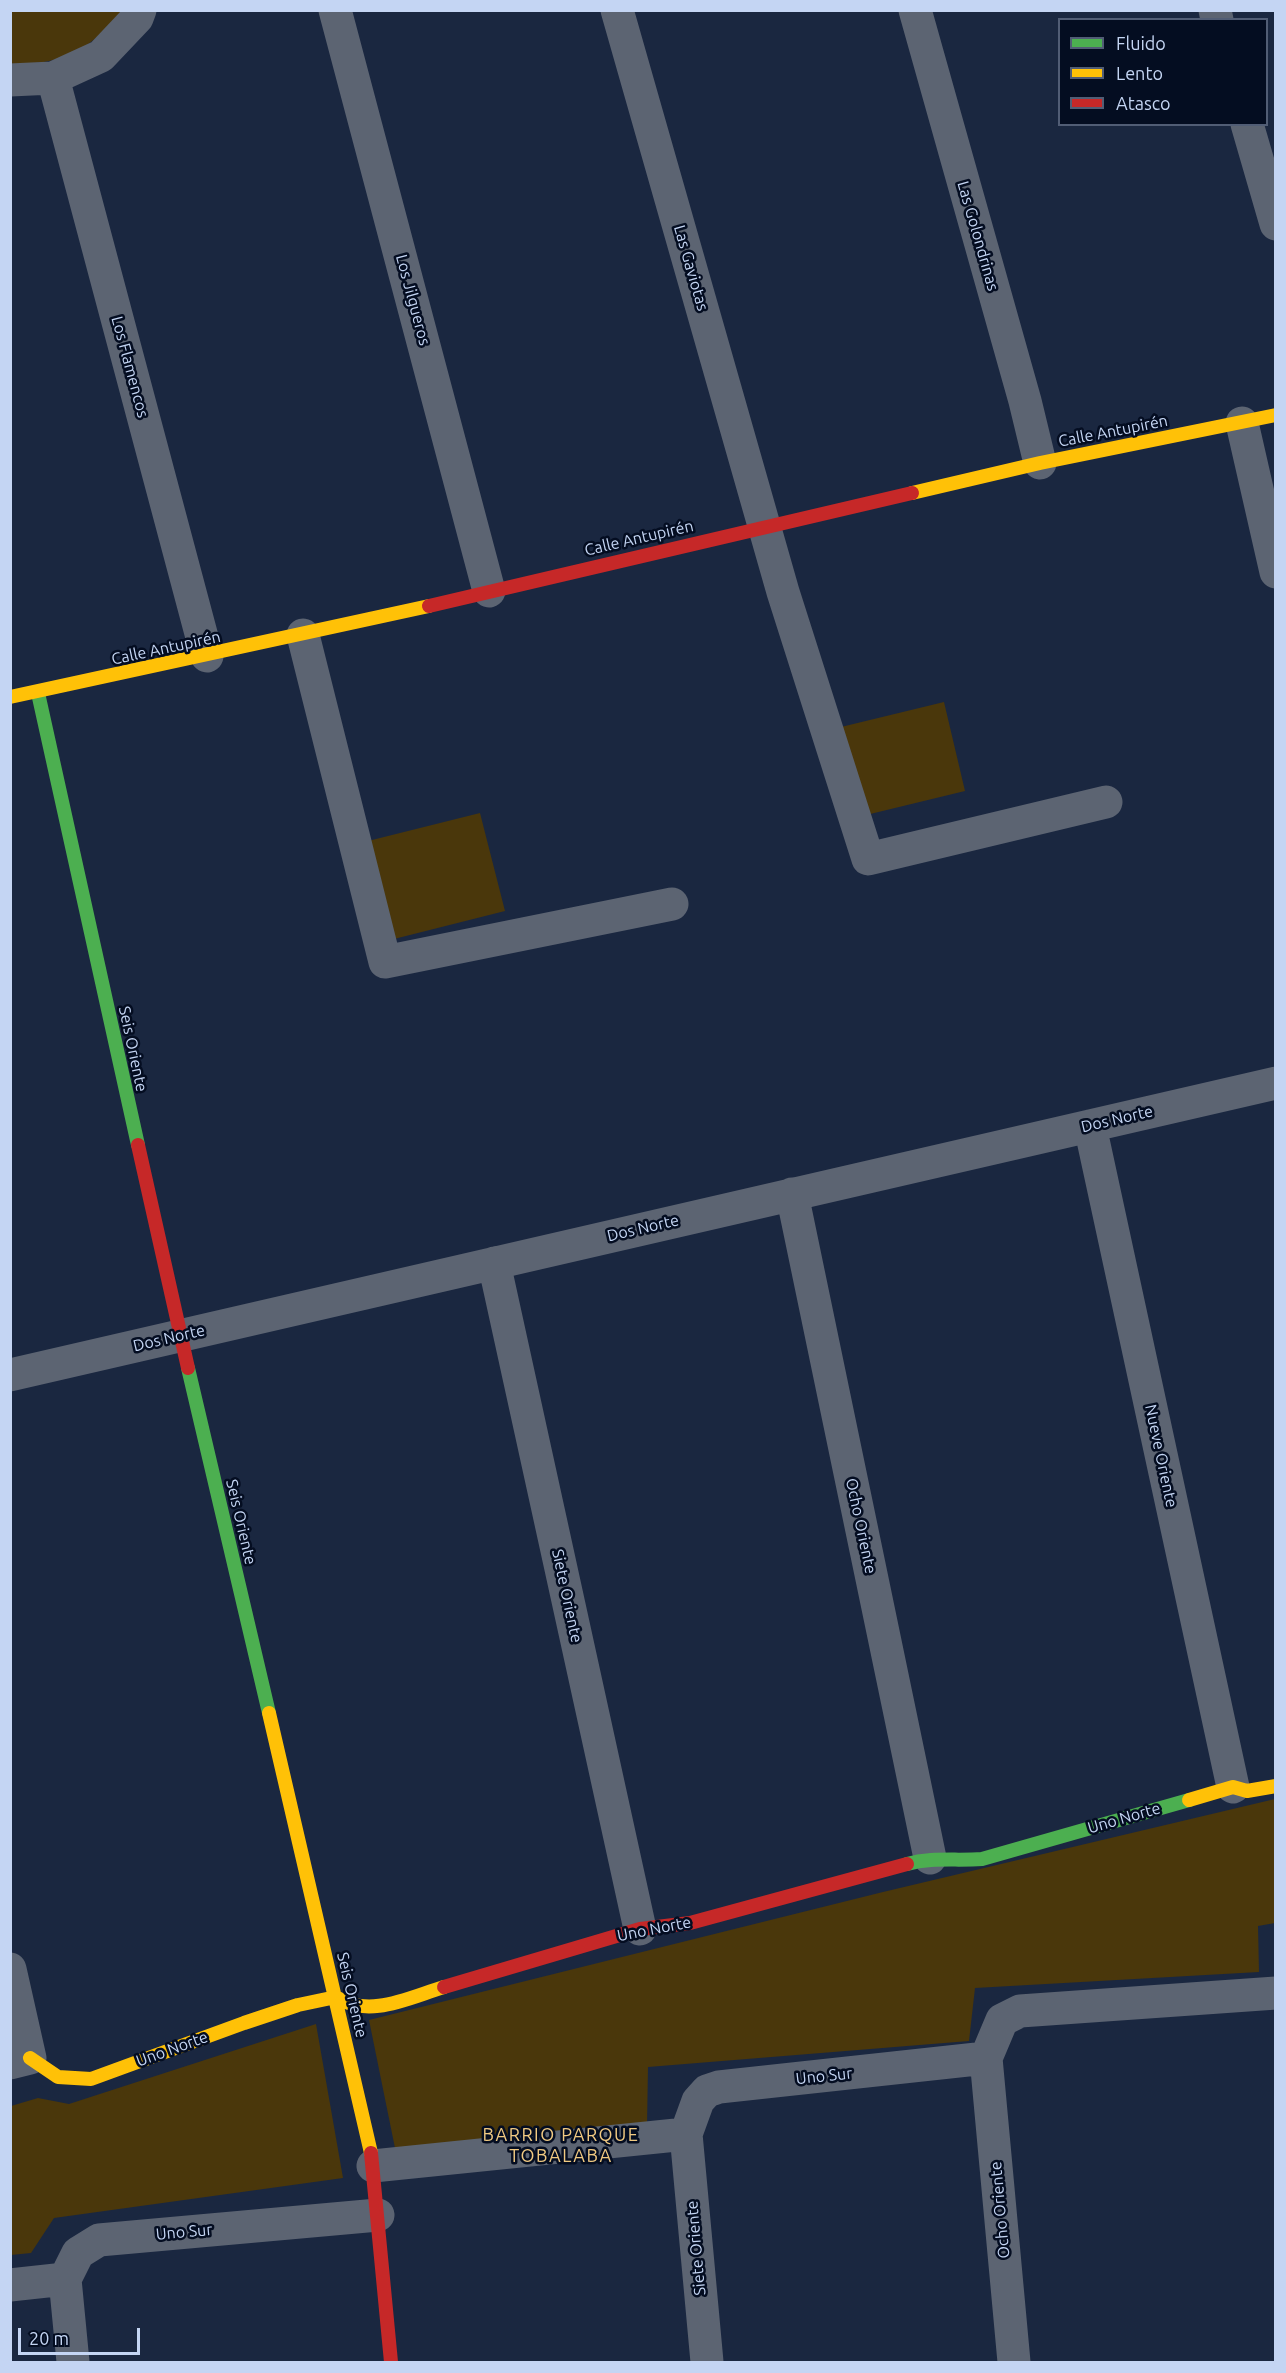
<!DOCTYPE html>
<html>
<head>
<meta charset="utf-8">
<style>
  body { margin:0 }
  #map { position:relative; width:1286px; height:2373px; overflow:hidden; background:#1a2740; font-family:Ubuntu,sans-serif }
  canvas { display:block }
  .frame { position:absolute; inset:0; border:12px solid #c4d5f3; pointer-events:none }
  .legend { position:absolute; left:1058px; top:18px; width:210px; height:108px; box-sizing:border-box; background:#040d21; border:2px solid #515d75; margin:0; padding:8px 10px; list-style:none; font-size:18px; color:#c4d5f3 }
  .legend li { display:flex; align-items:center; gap:12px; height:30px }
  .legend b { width:30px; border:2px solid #515d75 }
  .scale { position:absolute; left:18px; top:2328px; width:122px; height:27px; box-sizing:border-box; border:3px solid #c4d5f3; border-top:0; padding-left:8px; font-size:18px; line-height:21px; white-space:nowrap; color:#c4d5f3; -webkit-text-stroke:4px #040d21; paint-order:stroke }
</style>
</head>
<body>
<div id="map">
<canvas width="1286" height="2373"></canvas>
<div class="frame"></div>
<ul class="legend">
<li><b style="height:8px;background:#4caf50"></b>Fluido</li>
<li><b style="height:8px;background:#ffc107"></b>Lento</li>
<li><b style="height:8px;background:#c62828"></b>Atasco</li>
</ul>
<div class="scale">20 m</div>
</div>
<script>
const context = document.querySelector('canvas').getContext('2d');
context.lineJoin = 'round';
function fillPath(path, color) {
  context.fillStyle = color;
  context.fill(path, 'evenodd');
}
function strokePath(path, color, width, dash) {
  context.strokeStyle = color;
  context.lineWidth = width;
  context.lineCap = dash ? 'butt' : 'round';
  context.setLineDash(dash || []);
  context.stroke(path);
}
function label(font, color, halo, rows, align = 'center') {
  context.font = font + ' Ubuntu,sans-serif';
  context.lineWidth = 5;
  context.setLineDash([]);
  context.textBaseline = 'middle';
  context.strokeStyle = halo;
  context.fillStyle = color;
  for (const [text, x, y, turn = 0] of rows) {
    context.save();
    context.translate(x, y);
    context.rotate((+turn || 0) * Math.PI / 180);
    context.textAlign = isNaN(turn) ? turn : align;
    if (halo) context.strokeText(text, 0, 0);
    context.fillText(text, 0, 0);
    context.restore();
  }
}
fillPath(new Path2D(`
  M11 11H123C84 53 69 62 11 65Z
  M944 702 965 791 862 816 841 727Z
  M480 813 505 911 394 939 368 841Z
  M1275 1799V1923L1258 1926 1259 1972 975 1988 969 2041 648 2067 647 2126 396 2153 369 2020 883 1892Z
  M316 2024 343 2178 54 2218 31 2253 11 2255V2106L38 2098 69 2104Z`), '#4a370b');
strokePath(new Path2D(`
  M335 10 489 591
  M617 10 783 592 868 859 1106 802
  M915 10 1025 401 1040 463
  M1215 10 1217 20
  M53 78 207 656
  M10 80 53 78 101 56 137 18 140 10
  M1247 124 1276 224
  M1242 423 1276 572
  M303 635 385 962 672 904
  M1090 1126 1233 1787
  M792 1194 930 1858
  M494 1263 640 1929
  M10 1375 1276 1083
  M10 1969 30 2058 10 2063
  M373 2166 686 2134
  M65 2279 78 2253 99 2240 378 2215
  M65 2279 73 2362
  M10 2285 65 2279
  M707 2362 686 2134 698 2101 707 2091 719 2087 986 2058
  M1014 2362 986 2058 1002 2020 1020 2011 1276 1993`), '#5c6472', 33);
strokePath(new Path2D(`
  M38 693 138 1145
  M188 1368 269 1713
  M907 1864C932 1857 956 1861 982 1859L1189 1800`), '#4caf50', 14);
strokePath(new Path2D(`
  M912 493 1040 463 1276 415
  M10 697 429 606
  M269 1713 371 2153
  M1189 1800 1233 1787 1247 1791 1276 1786
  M30 2058 58 2077 91 2079 244 2023 298 2005 336 1997C369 2019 410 1997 444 1987`), '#ffc107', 14);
strokePath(new Path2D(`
  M429 606 912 493
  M138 1145 188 1368
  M444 1987 640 1929 690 1923 907 1864
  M371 2153 391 2362`), '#c62828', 14);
label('16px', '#c4d5f3', '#040d21', [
  ["Las Golondrinas",978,236,74],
  ["Las Gaviotas",691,268,74],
  ["Los Jilgueros",413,300,75],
  ["Los Flamencos",130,367,75],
  ["Calle Antupirén",1113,431,-11],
  ["Calle Antupirén",639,538,-13],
  ["Calle Antupirén",166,648,-12],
  ["Seis Oriente",133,1049,78],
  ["Dos Norte",1117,1119,-13],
  ["Dos Norte",643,1228,-13],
  ["Dos Norte",169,1338,-13],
  ["Nueve Oriente",1161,1456,78],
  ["Seis Oriente",241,1522,77],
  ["Ocho Oriente",861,1526,78],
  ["Siete Oriente",567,1596,78],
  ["Uno Norte",1124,1818,-16],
  ["Uno Norte",654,1929,-11],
  ["Seis Oriente",352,1995,77],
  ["Uno Norte",172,2049,-20],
  ["Uno Sur",824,2076,-6],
  ["Ocho Oriente",1000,2210,-95],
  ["Uno Sur",184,2232,-5],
  ["Siete Oriente",696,2248,-95]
]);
context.letterSpacing = '1.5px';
label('18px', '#f1ca82', '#040d21', [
  ["BARRIO PARQUE",561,2135],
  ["TOBALABA",561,2156]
]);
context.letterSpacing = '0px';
</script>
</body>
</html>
